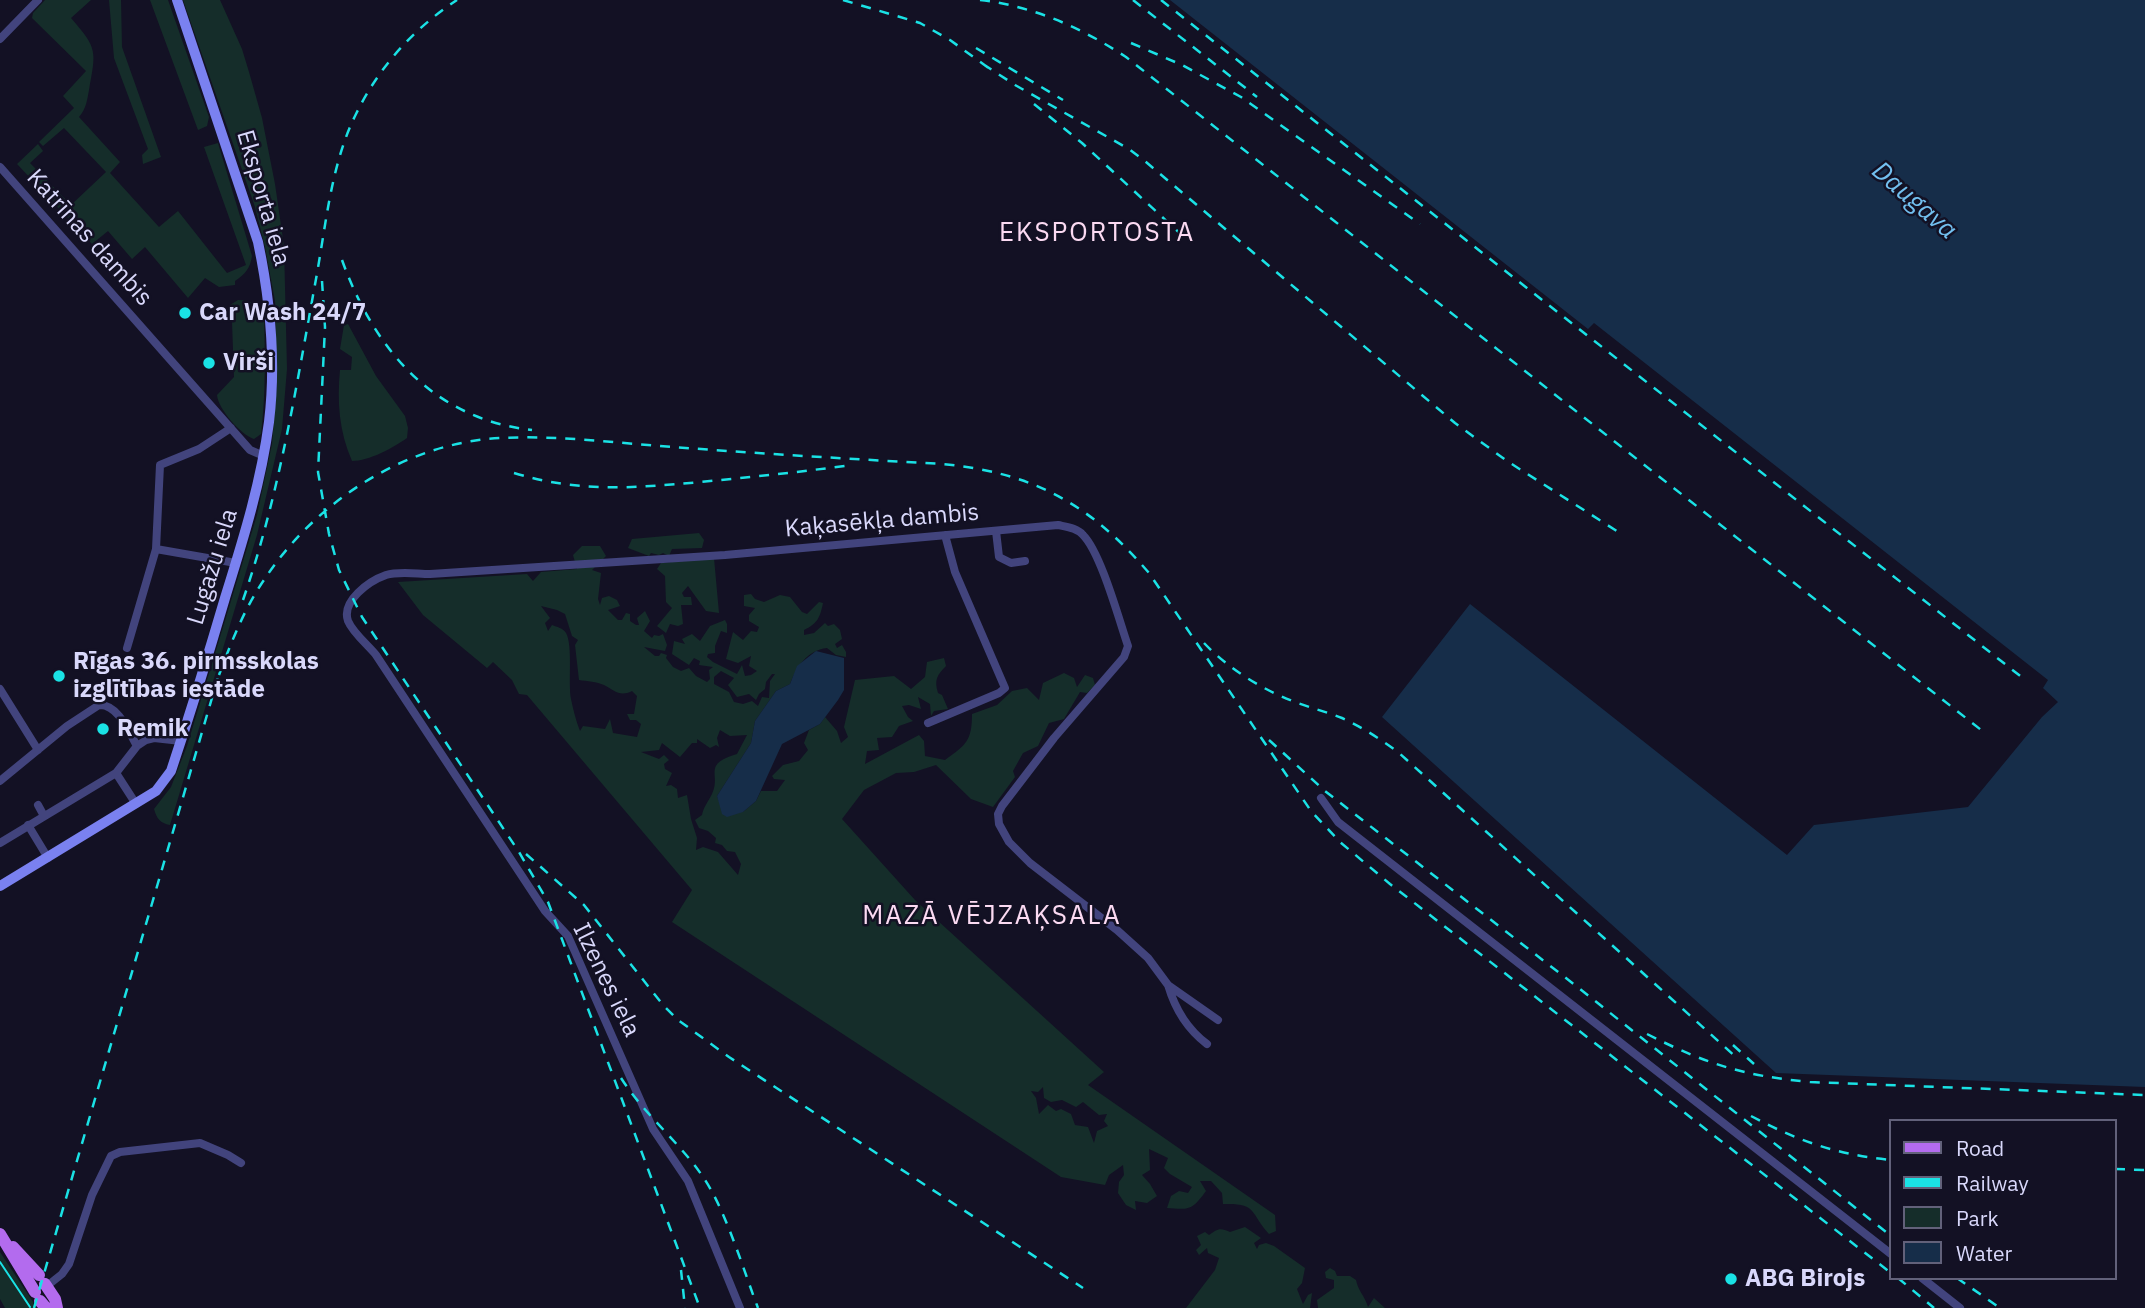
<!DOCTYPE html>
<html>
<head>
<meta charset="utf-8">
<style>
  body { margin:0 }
  #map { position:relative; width:2145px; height:1308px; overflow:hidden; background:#131124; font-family:"IBM Plex Sans",sans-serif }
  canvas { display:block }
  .legend { position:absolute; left:1889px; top:1119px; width:228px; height:161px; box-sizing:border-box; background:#131124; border:2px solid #62617a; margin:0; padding:9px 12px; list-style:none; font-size:21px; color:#d9d8fb }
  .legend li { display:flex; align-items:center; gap:14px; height:35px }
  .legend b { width:35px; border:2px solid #62617a }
</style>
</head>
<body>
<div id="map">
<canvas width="2145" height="1308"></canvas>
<ul class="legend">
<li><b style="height:9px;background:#b36bee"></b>Road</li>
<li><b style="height:9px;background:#1ae2e5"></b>Railway</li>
<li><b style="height:19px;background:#152d2a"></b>Park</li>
<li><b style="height:19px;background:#162d49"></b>Water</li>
</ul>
</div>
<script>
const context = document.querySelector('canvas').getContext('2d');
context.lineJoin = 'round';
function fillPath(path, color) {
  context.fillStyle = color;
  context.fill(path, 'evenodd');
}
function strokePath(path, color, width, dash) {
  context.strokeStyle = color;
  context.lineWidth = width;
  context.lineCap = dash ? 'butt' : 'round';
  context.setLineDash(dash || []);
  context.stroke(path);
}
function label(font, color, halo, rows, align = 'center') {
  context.font = font + ' "IBM Plex Sans",sans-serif';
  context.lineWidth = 5;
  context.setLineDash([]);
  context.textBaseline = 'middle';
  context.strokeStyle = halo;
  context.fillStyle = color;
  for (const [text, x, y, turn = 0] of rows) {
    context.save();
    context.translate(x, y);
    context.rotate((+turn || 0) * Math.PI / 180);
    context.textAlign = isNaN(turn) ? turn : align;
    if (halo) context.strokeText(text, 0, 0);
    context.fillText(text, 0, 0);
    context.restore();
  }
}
fillPath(new Path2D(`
  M45 0H91L71 18C98 49 96 51 89 90 87 101 86 109 79 117L120 162 110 173 159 227 178 211 227 273 246 265 204 147 218 143 252 256C250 269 245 274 235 281V285L219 287 205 278 188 298 145 247 132 259 108 231 92 244 17 164 38 144 43 151 30 163 71 205 106 172 64 128 43 146 39 142 74 108 63 96 86 71 32 18 33 13Z
  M109 0H121L122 47 161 157 143 164 142 155 148 149 114 58Z
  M150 0H168L209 117 207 126 198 130Z
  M183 0H220L242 49 249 72 262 118 275 184 284 246 287 369 282 429 257 535 170 825C160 823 157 819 154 809L171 787 187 746 257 515 272 444 277 382 275 301 265 247 255 207Z
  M238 300C250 300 257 303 264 314 265 354 266 394 261 434L254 439C241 435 218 409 217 395L234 377 232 322 227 314 230 305Z
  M348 324 376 376 405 416 408 428 407 438C393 448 369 461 352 461 339 431 337 402 340 370H351L352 357 340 349 344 325Z
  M699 533 704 540 702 548 672 549 669 556 663 553 659 555 651 553 649 556 628 548 632 539Z
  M582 546H600L606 556 592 570 601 573 598 599 600 605 602 598 609 596 617 600 620 606 608 610 618 620H622L626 613 630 614V621L636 625H639L637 618 645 611 650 621 644 631 652 638 654 635 659 636 663 634 667 645 665 651 644 647 655 656H659L661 653 667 655 666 658 673 667 681 671 689 668 696 676 707 682 710 679 709 670 713 667 699 665 700 661 694 658 689 665 672 654 674 641 685 644 682 639 692 634 700 641 710 626 725 620 727 624V633L721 631 715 646V653L708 654 707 657 713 662 737 674 742 665 745 676 751 675 757 671 749 666 751 656 738 663 726 659 733 632 743 640 751 631 757 632 759 627 749 621V615L755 608 744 606V595L751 594 755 599 764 602 780 595 790 597 802 612 807 614 819 602 823 603C820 618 817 624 804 630V635L814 633 825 623 828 626 834 624 840 630 842 639 835 644 837 648 842 645 846 652V657L836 655 827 648C807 650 796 668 790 684L776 691 755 721 751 743 717 796 720 804 743 812 756 801 761 791H777L785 780 774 779 772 776 783 765 799 761 808 750 804 743 809 730 820 724 825 717 837 731 841 743 848 737 844 727 855 680 894 676 911 689 925 677 927 662 944 658 946 666C937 675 934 680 938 693L942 695 948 709 934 711 931 716 930 704 918 697 921 709 909 705 902 706 908 717 913 721 899 726 892 737 877 738 879 750 867 751 865 764 919 735 924 741 925 756 945 760C966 745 972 741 972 714L997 705 1012 691 1027 688 1039 700 1043 683 1064 673 1074 678 1077 687 1085 675 1093 678 1095 685 1087 693 1080 692 1064 719 1049 723 1038 746 1023 753 1013 771 1015 777 993 807 971 799 936 765 914 772 896 773 864 790 842 819 915 900 1104 1072 1088 1085 1275 1215 1276 1231 1269 1234C1249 1212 1258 1203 1223 1204L1222 1193 1211 1181H1200L1206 1191C1192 1210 1190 1210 1167 1208L1171 1196 1179 1191 1188 1193 1192 1187 1170 1174 1164 1168 1168 1158 1149 1149 1150 1170 1142 1175 1150 1184 1157 1196 1147 1203 1135 1201 1136 1210 1126 1205 1118 1193 1119 1182 1124 1175 1123 1165 1109 1175 1105 1185 1061 1177 672 922 692 890 527 695 519 694 512 680 493 662 487 668 423 615 398 582 527 574 533 581 541 572 577 569 573 555ZM541 606 557 610 565 614 572 636 578 640 575 645 579 680C587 681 597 682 604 685 615 691 620 697 632 691L637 696 634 714H627L630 720H636L641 724 637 737 613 733 610 719 605 729 583 726 580 731C576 721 573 709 571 699 568 683 573 645 566 633 563 628 557 627 552 625L548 631 545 623 550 618ZM721 671 734 678 728 685 737 697 749 694 756 700 759 694 765 689 766 682 772 674H775L770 681 769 698 762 697 758 706 752 701 743 704 734 702 729 692 714 684V677ZM720 730 730 736 747 735 737 754C701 765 722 774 712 794 708 802 704 806 702 815L695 820 699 828 708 831 716 838 715 843 722 845 727 851 735 852 741 864 738 875 718 852 703 847 696 850 697 838 691 819 687 795 678 798 677 789 671 785 666 786 672 773 665 769 664 764 669 760 664 755 659 759 641 752 659 750 662 743 680 757 692 743H697V739L710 748 716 745 719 747 717 738ZM1043 1087 1044 1098 1051 1102 1062 1100 1076 1107 1083 1102 1099 1115 1107 1114 1104 1121 1108 1126 1097 1131 1094 1143 1088 1127 1075 1125 1071 1114 1061 1109 1056 1111 1048 1105 1039 1114 1036 1098 1031 1091 1038 1092Z
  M714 558 719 613 706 611 688 586 682 593 684 597H691L692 605H681L683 624 678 626 670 624 666 633 657 626 672 608 666 602 665 576 657 569 661 563Z
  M1245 1227 1261 1238 1254 1243 1257 1249 1259 1245 1266 1243 1274 1246 1305 1268 1302 1283 1297 1289 1303 1304 1308 1295 1312 1293 1310 1308H1186L1215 1270 1219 1258 1208 1253 1207 1248 1199 1255 1196 1250 1201 1245 1197 1236 1205 1232 1209 1235C1217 1229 1220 1227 1230 1232Z
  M0 1252 33 1302 35 1308H5L0 1299Z
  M1330 1268 1335 1271 1337 1276H1350L1356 1280C1358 1291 1365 1296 1368 1307L1374 1298 1385 1308H1318L1317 1300 1334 1288V1280L1326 1278 1325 1272Z`), '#152d2a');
fillPath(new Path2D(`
  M1170 0H2145V1087L1776 1073 1382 717 1470 604 1787 855 1814 825 1968 807 2042 717 2058 702 2043 688 2048 680 1594 323 1588 329Z
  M816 651 844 658V690L838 700 820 724 782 744 756 801 743 812 727 817 722 814 717 796 751 743 755 721 776 691 790 684 797 666Z`), '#162d49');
strokePath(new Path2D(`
  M0 39 38 0
  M0 167 250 450 264 456
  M996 531 999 557 1011 563 1025 561
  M156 549 236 563
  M127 648 156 549 160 465 199 449 231 428
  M0 689 38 750
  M928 723 999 693 1005 688 955 572 945 535
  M116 773 136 804
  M0 781 67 726 99 705C118 704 129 732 137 746
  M1321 798 1338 822 1891 1254
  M38 805 44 816
  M28 825 48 858
  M0 843 116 773 137 746 146 740 154 738 181 741
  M1168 985C1175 1009 1187 1029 1207 1044
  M1922 1278 1960 1308
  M47 1286 62 1274 69 1264 92 1195 111 1156 120 1152 200 1143 228 1155 241 1163
  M740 1308 688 1181 653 1129 568 936 545 911 376 655C368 645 353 633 348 621 341 601 369 581 386 575 399 571 417 574 430 574L725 555 1058 525C1067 527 1077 528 1083 535 1101 553 1119 620 1128 646L1124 657 1054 738 1002 806 998 814 999 824 1009 842 1030 863 1117 930 1148 958 1168 985 1218 1020`), '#42447d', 8);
strokePath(new Path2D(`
  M0 886 156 791 171 771C190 714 208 656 225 598 243 540 261 483 269 422 276 364 270 299 258 242L177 0`), '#7a81f0', 10);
strokePath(new Path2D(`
  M0 1234 35 1292
  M13 1247 39 1275
  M45 1284 55 1299 57 1308
  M40 1301 46 1308`), '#b36bee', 12);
strokePath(new Path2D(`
  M0 1262 30 1307`), '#1ae2e5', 2);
strokePath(new Path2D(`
  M843 0 920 23 950 40 990 69
  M980 0C1033 6 1082 28 1126 57L1985 733
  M1133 0 1257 97
  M1161 0 2024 679
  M1131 43 1182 65 1241 97 1420 224
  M976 48 1063 100
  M983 64 1015 85 1129 149 1146 162 1455 423 1507 461 1623 535
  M1034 104 1082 143 1186 239
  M342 260C374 349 433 419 532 430
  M322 281 325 327 318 472 329 534 339 570 362 617 519 852 548 902 700 1308
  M514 473C581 493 633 488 701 482 751 477 801 472 851 465
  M243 600C279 496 296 388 316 279 326 225 331 164 356 114 379 67 413 29 457 0
  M1204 643C1229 669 1261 689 1295 702 1311 708 1327 712 1342 718 1362 727 1380 739 1398 752L1737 1058
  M219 675C231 643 244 609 264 580 315 502 405 443 500 438 557 435 616 443 674 447 763 454 853 459 943 464 1034 473 1090 504 1149 573L1311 811 1340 842 1390 884 1891 1273
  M1269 740 1325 791 1580 989 1891 1236
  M526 854 584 905 663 1005 678 1020 729 1057 1083 1288
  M1647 1034C1706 1064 1744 1076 1810 1082L2145 1095
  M1733 1045 1754 1064
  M621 1078C644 1114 677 1140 701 1174 725 1207 743 1269 758 1308
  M1751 1116C1798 1141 1838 1155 1891 1160
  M2115 1169 2145 1170
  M681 1270 685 1308
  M1898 1278 1934 1308
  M1957 1278 2000 1308
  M34 1308 221 667`), '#1ae2e5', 2.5, [10, 9]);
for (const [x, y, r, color] of [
  [185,313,7,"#1ae2e5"],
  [209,363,7,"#1ae2e5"],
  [59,676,7,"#1ae2e5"],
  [103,729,7,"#1ae2e5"],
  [1731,1279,7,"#1ae2e5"]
]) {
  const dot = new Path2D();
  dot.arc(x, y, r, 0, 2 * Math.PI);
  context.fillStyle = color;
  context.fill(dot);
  strokePath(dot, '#131124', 2.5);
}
label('24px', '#d9d8fb', '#131124', [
  ["Eksporta iela",263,198,74],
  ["Katrīnas dambis",89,238,48],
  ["Kaķasēkļa dambis",882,521,-5],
  ["Lugažu iela",213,567,-73],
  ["Ilzenes iela",606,980,64]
]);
label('bold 24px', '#d9d8fb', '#131124', [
  ["Car Wash 24/7",199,313],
  ["Virši",223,363],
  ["Rīgas 36. pirmsskolas",73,662],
  ["izglītības iestāde",73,690],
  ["Remik",117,729],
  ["ABG Birojs",1745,1279]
], 'left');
label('italic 26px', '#72bfef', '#131124', [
  ["Daugava",1914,201,41]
]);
context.letterSpacing = '2px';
label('26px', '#fbdaf2', '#131124', [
  ["EKSPORTOSTA",1097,233],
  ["MAZĀ VĒJZAĶSALA",992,916]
]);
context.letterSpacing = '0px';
</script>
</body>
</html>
